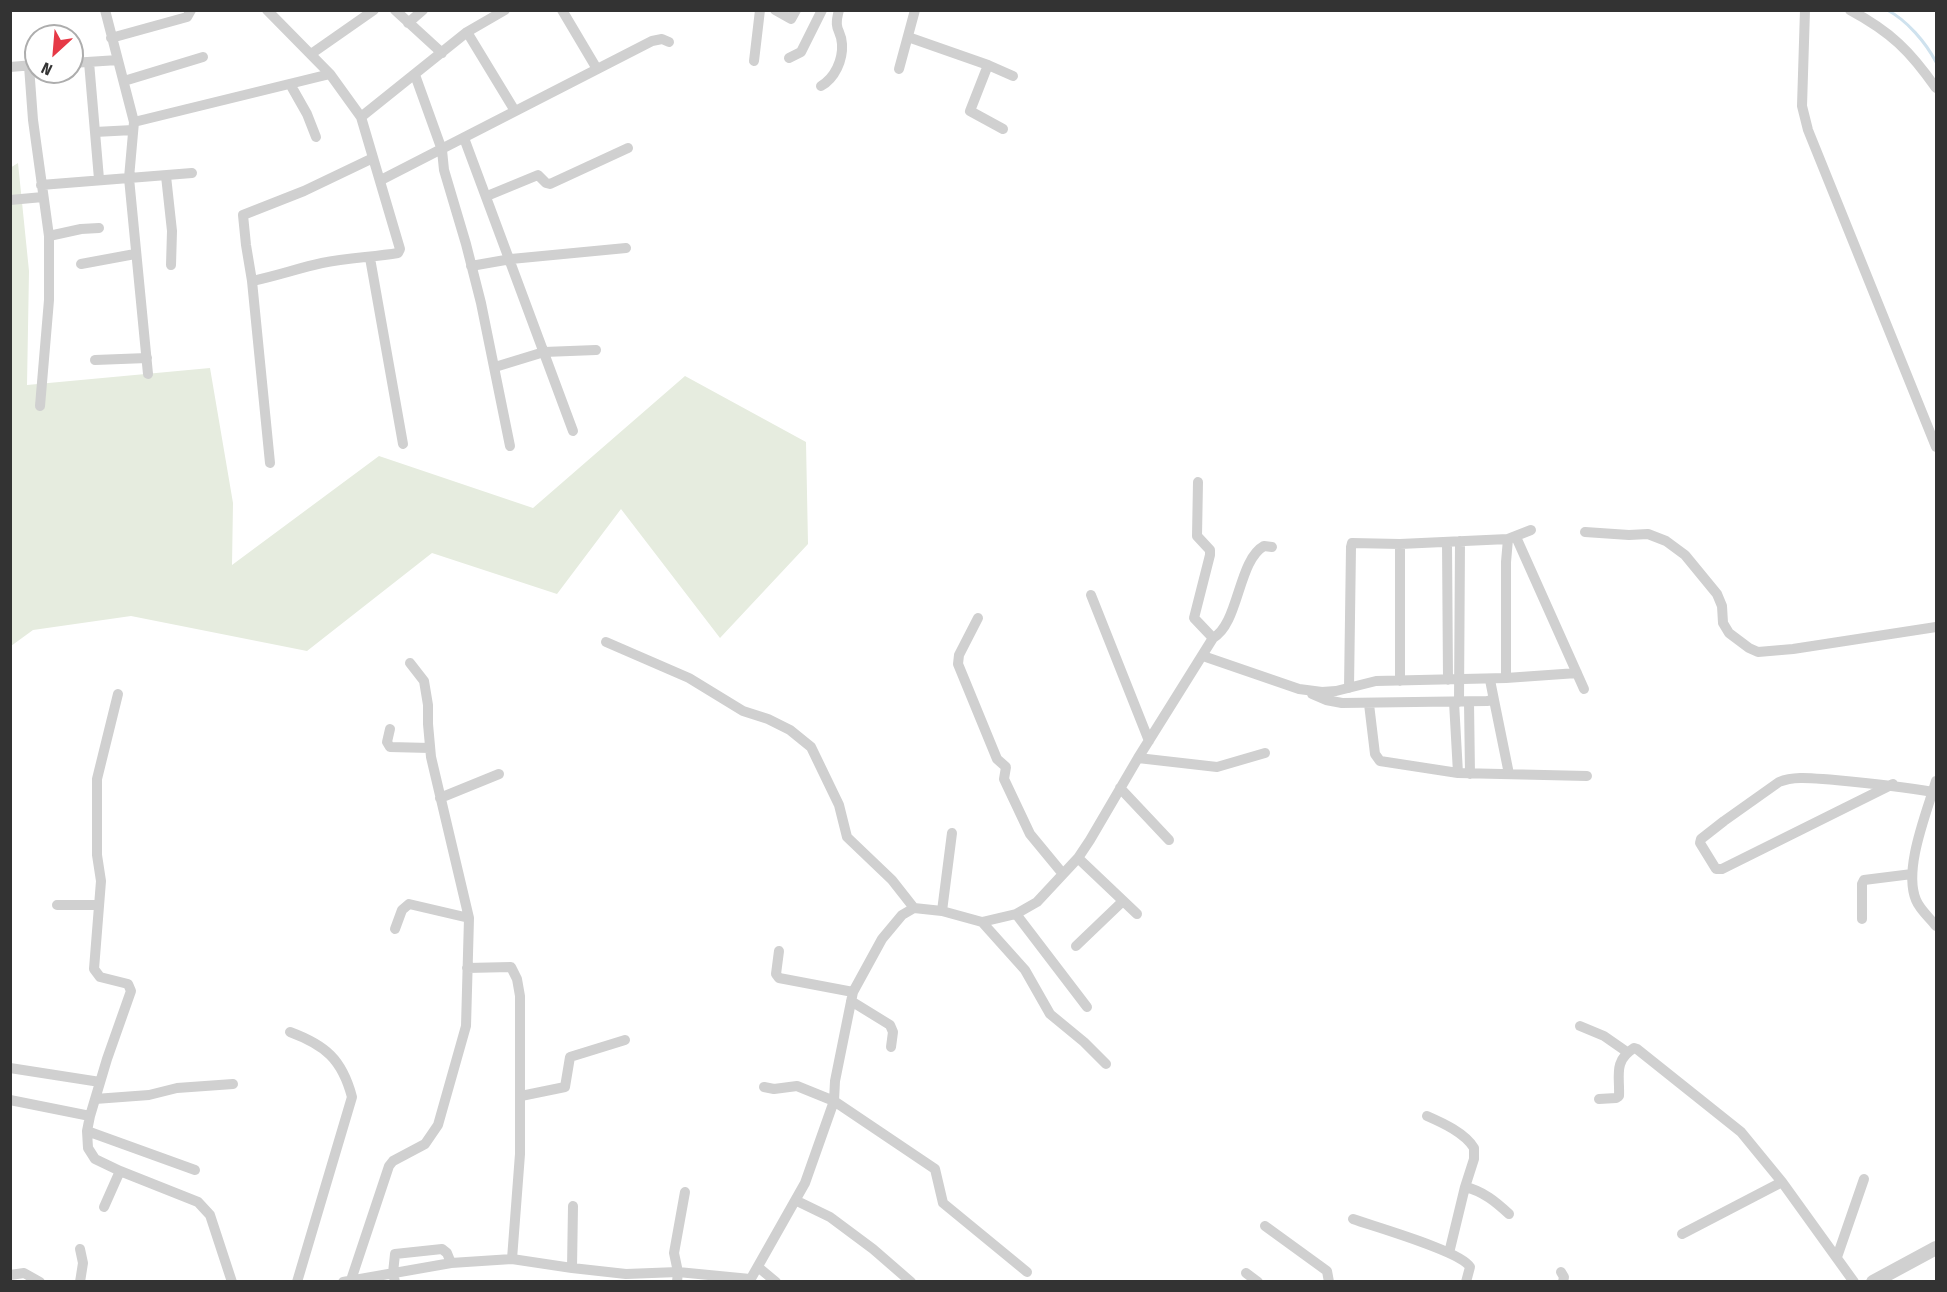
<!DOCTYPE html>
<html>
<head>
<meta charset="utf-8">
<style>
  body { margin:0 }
  #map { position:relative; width:1947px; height:1292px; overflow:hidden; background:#fff; font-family:"Fira Sans Condensed",sans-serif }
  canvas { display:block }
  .frame { position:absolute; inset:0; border:12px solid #333; pointer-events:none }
  .north { position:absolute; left:24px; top:24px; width:60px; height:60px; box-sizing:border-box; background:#fff; border:2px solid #adadad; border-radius:50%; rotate:206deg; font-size:16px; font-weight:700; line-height:24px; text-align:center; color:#333 }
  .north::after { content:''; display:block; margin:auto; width:21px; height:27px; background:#e63946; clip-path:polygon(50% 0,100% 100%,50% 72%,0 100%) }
</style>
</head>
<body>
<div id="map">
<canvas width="1947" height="1292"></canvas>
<div class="frame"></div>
<div class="north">N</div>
</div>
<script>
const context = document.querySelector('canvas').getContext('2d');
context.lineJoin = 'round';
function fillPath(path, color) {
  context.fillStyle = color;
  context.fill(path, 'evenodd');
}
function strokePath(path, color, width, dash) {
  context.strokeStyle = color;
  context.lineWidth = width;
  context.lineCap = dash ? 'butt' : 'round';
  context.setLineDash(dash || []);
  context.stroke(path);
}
fillPath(new Path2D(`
  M18 163 29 271 27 385 210 368 233 503 232 565 379 456 533 508 685 376 806 442 808 544 720 638 621 509 557 594 432 553 307 651 131 616 33 630 11 646 10 168Z`), '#e6ecdf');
strokePath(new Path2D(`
  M1887 10C1907 20 1926 43 1936 62`), '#cfe2ee', 3);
strokePath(new Path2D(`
  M105 10 134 122 330 74
  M395 10 442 53
  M562 10 597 69
  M775 10 791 19 796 10
  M1805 10 1802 106 1808 130 1936 447
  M1850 10C1891 32 1910 51 1936 88
  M408 23 423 10
  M467 32 515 111
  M908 37 988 65 1013 76
  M111 38 187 17 191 10
  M311 54 374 10
  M789 58 801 52 822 10
  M754 61 760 10
  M89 62 99 179
  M72 63 118 60
  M988 65 970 111 1003 129
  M29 66 33 120 49 236V300L40 406
  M10 67 34 65
  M899 69 915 10
  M415 75 442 150 444 170 466 244 481 303 510 446
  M124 81 203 57
  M290 84 307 114 316 137
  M821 86C835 78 843 60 842 44 841 28 833 32 839 10
  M361 117 467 32 505 10
  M134 122 129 178 148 374
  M95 132 133 130
  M464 138 573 431
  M166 176 172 231 171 265
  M381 180 652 41 662 39 669 42
  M41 185 192 173
  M487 196 538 175 546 183 550 184 628 148
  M10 200 43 197
  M49 236 81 229 99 228
  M370 258 403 444
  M81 264 135 254
  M471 266 511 259 626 248
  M252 281C276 276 299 268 322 263 347 258 373 257 398 253L400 249 361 117 330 74 267 10
  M95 360 147 358
  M495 367 544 352 596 350
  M270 463 252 281 246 245 243 215 304 191 373 158
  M1198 482 1197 536 1210 550V555L1194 618 1213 638
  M1585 532 1629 535 1648 534 1666 541 1685 555 1717 594 1722 606 1723 623 1729 633 1749 648 1758 652 1793 649 1936 627
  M1516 537 1584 689
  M1447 542 1448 680
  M1400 544V681
  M1091 595 1149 741
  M978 618 959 655 958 664 997 759 1006 767 1004 779 1030 834 1063 874
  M606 642 689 678 743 711 768 719 790 730 811 747 839 805 847 837 892 880 914 908
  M1203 656 1299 689 1322 692 1336 691 1376 681 1506 678V562L1508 539 1531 530
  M1506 678 1577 673
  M1349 688 1351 547 1352 543 1400 544 1508 539
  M118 694 97 779V855L101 881 94 969 100 977 128 984 131 991 107 1059 90 1116 87 1131 88 1148 95 1159 120 1171 198 1202 210 1215 232 1282
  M1312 694 1326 700 1342 703 1487 701 1494 700 1490 680
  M1494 700 1509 774
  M1454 702 1458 773
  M1459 702 1460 541
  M1469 702 1470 774
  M1369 704 1375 754 1380 761 1458 773 1587 776
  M390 729 387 742 390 747 430 748
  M1138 758 1217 767 1265 753
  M1936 781C1927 812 1903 869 1916 900 1920 910 1930 918 1936 926
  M1893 784 1722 869H1716L1700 843 1701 839 1724 821 1779 782C1796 775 1816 779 1835 780 1868 783 1900 786 1933 792
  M1120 788 1169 840
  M440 798 499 774
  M1078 858 1137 914
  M57 905H99
  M942 911 952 833
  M1016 914 1087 1007
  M1862 919V884L1864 880 1912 874
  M982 922 1025 970 1050 1014 1084 1042 1106 1064
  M395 929 402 910 409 904 469 918
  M1076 946 1123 901
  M779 951 776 974 779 978 853 992
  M467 968 511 967 517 979 520 996V1154L512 1259
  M851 1001 890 1025 893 1032 891 1047
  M1580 1026 1604 1036 1627 1052
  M290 1032C325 1045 342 1059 352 1097L297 1282
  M10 1068 100 1082
  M764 1087 774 1089 797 1086 834 1101 935 1169 943 1203 1027 1272
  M521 1096 565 1087 570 1057 625 1040
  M95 1099 149 1095 177 1088 233 1084
  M1599 1099 1616 1098 1619 1096C1620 1076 1613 1061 1634 1048L1637 1049 1741 1132 1782 1182 1854 1282
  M10 1100 90 1116
  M1427 1116C1443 1123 1465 1133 1474 1148V1159L1465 1187
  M87 1131 195 1170
  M797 1201 830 1217 873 1249 911 1282
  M104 1207 120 1171
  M1353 1219C1375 1227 1461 1251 1470 1267L1466 1282
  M1265 1226 1327 1271 1329 1282
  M1682 1234 1782 1182
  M80 1249 83 1263 80 1282
  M1449 1253 1465 1187C1483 1191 1496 1202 1509 1214
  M1837 1257 1864 1179
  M758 1267 776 1282
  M572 1268 573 1206
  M1561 1272 1564 1277 1563 1282
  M1246 1273 1258 1282
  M10 1275 24 1273 40 1282
  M351 1280 389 1166 393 1161 425 1144 438 1125 466 1026 469 918 431 757 428 724V705L424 681 410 663
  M343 1282 451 1263 512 1259 572 1268 626 1274 678 1272 750 1279
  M395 1282 393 1273 395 1254 442 1249 447 1253 451 1263
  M677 1282 678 1272 674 1253 685 1192
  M749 1282 805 1183 834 1101 835 1081 853 992 882 939 902 915 914 908 942 911 982 922 1016 914 1037 902 1078 858 1090 840 1138 758 1213 638C1239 624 1238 560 1264 546L1272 547`), '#d0d0d0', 10);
strokePath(new Path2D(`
  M1873 1282 1936 1248`), '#d0d0d0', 14);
</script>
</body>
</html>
